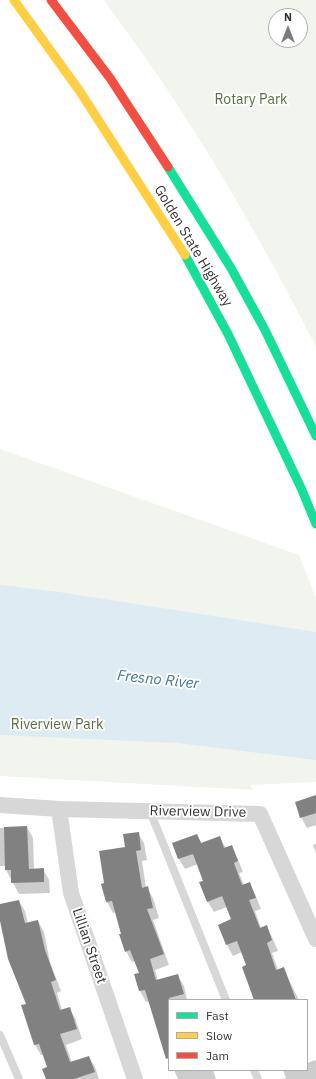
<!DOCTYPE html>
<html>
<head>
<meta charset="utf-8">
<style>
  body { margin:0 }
  #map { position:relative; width:316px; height:1079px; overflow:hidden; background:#fff; font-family:"IBM Plex Sans",sans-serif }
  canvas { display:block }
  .legend { position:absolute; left:168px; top:999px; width:140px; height:72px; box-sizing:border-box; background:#fff; border:1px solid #adadad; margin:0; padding:5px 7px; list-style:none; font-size:12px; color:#333 }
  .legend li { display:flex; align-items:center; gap:8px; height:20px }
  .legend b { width:20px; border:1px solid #adadad }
  .north { position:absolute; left:268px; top:8px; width:40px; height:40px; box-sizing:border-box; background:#fff; border:1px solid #adadad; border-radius:50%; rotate:0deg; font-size:11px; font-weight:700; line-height:16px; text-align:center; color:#333 }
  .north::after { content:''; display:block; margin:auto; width:14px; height:18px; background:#7a7a7a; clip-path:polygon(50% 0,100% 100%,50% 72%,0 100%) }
</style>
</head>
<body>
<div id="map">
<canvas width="316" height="1079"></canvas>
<ul class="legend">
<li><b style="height:5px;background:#16e098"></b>Fast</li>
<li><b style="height:5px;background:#ffcf43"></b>Slow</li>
<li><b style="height:5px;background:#f24e42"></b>Jam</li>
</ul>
<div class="north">N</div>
</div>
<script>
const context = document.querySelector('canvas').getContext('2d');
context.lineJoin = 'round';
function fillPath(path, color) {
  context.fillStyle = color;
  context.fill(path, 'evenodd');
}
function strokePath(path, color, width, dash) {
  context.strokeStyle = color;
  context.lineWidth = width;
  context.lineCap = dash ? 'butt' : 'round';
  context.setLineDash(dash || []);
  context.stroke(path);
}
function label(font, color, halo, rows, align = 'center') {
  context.font = font + ' "IBM Plex Sans",sans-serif';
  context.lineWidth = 4;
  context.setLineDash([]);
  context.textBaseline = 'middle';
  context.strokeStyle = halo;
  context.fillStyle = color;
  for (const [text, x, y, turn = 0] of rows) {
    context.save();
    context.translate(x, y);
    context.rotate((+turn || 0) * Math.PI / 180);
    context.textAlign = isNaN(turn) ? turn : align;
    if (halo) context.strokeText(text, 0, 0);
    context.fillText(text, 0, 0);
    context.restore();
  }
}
fillPath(new Path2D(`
  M104 0H316V347C269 254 217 163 159 77 141 51 122 26 104 0ZM276 16H300V40H276Z
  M0 449 299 555 316 598V782L250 785 253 790 0 776Z`), '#f1f5ed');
fillPath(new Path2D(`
  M0 585 59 592 316 632V760L177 743 0 735Z`), '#ddebf3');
fillPath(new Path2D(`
  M316 796V825L307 828 301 817Z
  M27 827 33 838 34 869H43L49 880 50 893 19 894 6 870V866H0V828Z
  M138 833 144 843 147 860 142 861 146 888H147L153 898 159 918 153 920 169 965 155 970 158 981 177 975 184 986 187 1000H169V1058L165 1052 150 1001 146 1002 140 991 135 975 140 974 135 961 132 962 126 951 116 912 113 913 107 902 103 885 105 884 126 848Z
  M197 835 202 844 220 838 226 848 231 846 237 857 243 872 239 873 244 885 249 883 255 894 261 909 255 911 261 928 266 926 272 937 278 951 272 953 278 970 283 968 299 1000H255L247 966 242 952 233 956 227 945 219 925 232 920 227 907 214 912 208 902 201 883 204 881 198 864 185 869 179 859 174 844Z
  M316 844V853L313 845Z
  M19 901 25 911 28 924 38 921 44 932 50 962 61 991 57 993 62 1010 69 1008 75 1018 82 1039 66 1045 72 1063 89 1057 95 1067 99 1079H47L48 1068 44 1055H41L35 1045 27 1004 0 916V905Z
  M316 1060V1079H282L286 1078 283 1070H307V1063Z
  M174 1070H213L216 1079H178Z`), '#0003');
fillPath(new Path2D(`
  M316 795V813L300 818 295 802Z
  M27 826 29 869 44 868V882L11 883V870H5L4 827Z
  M139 832 141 850 136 851 142 888 148 886 153 908 147 909 164 954 150 959 156 980 178 974 184 994 169 998V1058L166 1059 145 990 139 991 134 974 139 973 130 950 125 952 119 934H121L112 901 106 902 101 884 104 883 99 851 125 847 123 834Z
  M197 834 201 843 220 836 224 848 232 845 238 861 234 863 242 885 250 882 256 898 249 900 260 928 267 925 272 940 267 943 276 970 284 967 296 1000H254L242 967 246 965 237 941 226 945 218 925 231 919 222 896 207 902 199 882 203 881 193 854 178 859 172 843Z
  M19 900 25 923 38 920 45 950 56 980 51 982 60 1010 70 1007 77 1029 60 1034 70 1062 89 1056 95 1072 74 1079H46L42 1069 47 1067 39 1044 34 1045 21 1005 26 1004 8 959 0 921V904Z`), '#818181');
strokePath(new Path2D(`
  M150 811 226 1000
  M0 1035 19 1079
  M254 1070 258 1079`), '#d7d7d7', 8);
strokePath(new Path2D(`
  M0 805 59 809 260 814 316 939
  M59 809 71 893 135 1079`), '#d7d7d7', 16);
strokePath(new Path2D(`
  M168 167 231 268 265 330 316 436
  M185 255 228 334 302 490 316 524`), '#16e098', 9);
strokePath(new Path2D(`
  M14 0 79 90 185 255`), '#ffcf43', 9);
strokePath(new Path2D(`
  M51 0 110 78 168 167`), '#f24e42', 9);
label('14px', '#56703f', '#fff', [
  ["Rotary Park",251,100],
  ["Riverview Park",57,725]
]);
label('14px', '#333', '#fff', [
  ["Golden State Highway",193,246,59],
  ["Riverview Drive",198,812,1],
  ["Lillian Street",89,946,71]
]);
label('italic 15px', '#3f7597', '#fff', [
  ["Fresno River",158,680,6]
]);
</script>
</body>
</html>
